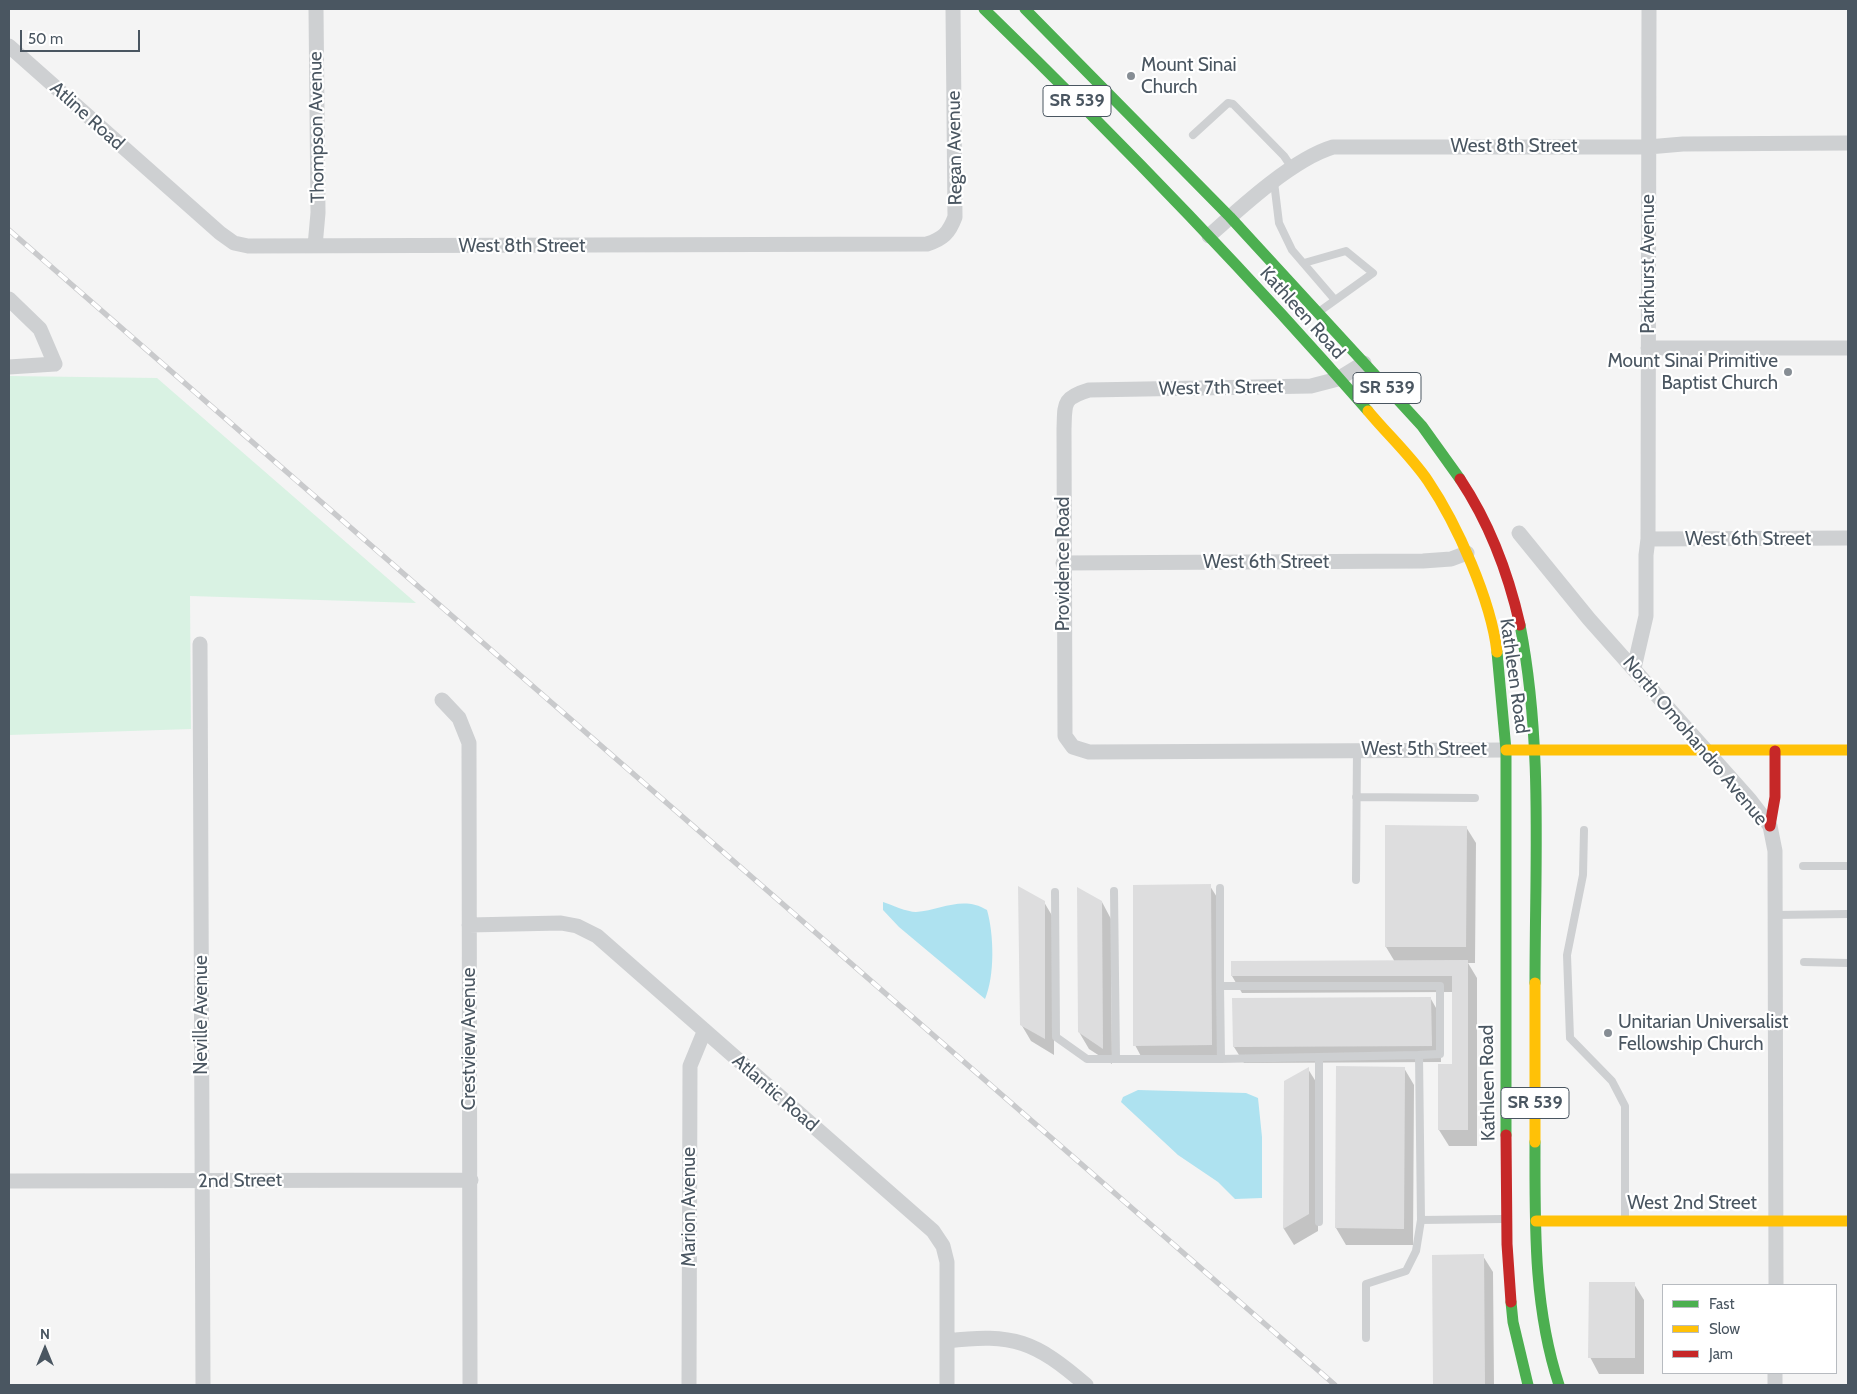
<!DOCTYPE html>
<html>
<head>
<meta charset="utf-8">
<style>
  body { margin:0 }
  #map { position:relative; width:1857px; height:1394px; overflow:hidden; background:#f4f4f4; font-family:Cabin,sans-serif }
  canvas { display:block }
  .frame { position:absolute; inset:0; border:10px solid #4a5661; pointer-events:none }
  .legend { position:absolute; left:1662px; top:1284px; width:175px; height:90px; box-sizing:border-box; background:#fff; border:1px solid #b7bbc0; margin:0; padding:6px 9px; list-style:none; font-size:15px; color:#4a5661 }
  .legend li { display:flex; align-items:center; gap:10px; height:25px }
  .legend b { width:25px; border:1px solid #b7bbc0 }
  .north { position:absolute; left:20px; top:1324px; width:50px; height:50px; -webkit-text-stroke:4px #fff; paint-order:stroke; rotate:0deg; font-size:14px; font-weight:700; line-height:20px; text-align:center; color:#4a5661 }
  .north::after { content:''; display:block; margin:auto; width:18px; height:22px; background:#4a5661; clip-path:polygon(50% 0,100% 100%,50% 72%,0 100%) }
  .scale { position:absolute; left:20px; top:30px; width:120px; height:22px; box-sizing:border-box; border:2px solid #4a5661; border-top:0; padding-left:6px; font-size:15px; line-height:18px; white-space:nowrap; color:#4a5661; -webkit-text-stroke:4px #fff; paint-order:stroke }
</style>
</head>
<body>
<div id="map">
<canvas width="1857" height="1394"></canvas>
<div class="frame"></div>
<ul class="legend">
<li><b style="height:6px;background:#4caf50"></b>Fast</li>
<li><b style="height:6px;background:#ffc107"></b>Slow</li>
<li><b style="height:6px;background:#c62828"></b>Jam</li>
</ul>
<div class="north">N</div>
<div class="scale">50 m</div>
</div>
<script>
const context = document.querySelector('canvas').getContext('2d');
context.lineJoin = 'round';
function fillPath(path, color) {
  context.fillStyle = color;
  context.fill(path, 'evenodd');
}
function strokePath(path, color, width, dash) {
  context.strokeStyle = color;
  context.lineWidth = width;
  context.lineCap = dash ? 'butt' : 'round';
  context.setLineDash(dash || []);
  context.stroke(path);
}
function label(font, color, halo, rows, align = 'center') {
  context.font = font + ' Cabin,sans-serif';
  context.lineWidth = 4.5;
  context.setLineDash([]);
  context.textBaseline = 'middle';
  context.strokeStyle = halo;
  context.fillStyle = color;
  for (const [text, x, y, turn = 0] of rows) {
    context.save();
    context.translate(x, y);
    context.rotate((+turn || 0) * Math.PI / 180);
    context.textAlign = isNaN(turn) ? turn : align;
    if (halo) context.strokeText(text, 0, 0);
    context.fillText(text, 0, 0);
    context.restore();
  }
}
fillPath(new Path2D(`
  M9 376 157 378 416 603 190 596 191 729 9 735Z`), '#d9f2e3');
fillPath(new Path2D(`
  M883 902C892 905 907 912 916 912 941 910 963 895 987 910 994 934 995 976 985 999L899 927 883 910Z
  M1138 1090 1246 1093 1258 1098 1262 1137V1198L1235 1199 1218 1182 1178 1155 1121 1102 1123 1097Z`), '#aee2f0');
fillPath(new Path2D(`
  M1466 827 1476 843 1475 963H1468L1477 978V1146H1449L1439 1130 1453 1065V992L1242 993 1232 976V962H1395L1386 947Z
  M1210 886 1220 902 1221 1062H1144L1135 1045Z
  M1044 902 1054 919V1055L1031 1041 1021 1024Z
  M1102 902 1111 919 1112 1064 1089 1049 1079 1032Z
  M1431 999 1440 1015 1441 1062 1244 1063 1234 1047Z
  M1404 1068 1414 1085 1413 1245H1346L1336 1228Z
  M1308 1069 1318 1085V1231L1294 1245 1284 1229 1285 1082Z
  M1433 1256H1483L1493 1272 1494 1385H1434Z
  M1634 1284 1644 1300V1374H1599L1590 1357Z`), '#0003');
fillPath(new Path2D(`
  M1385 825 1467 826 1466 947H1385Z
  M1211 884 1212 1045 1133 1046V885Z
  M1018 886 1045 901V1039L1020 1025Z
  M1077 887 1102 901 1103 1049 1078 1032Z
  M1468 960V1130H1438V1064H1452V976H1231V961Z
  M1431 997 1432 1046 1233 1047 1232 998Z
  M1336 1066 1405 1067 1404 1229 1335 1228Z
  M1309 1067V1214L1283 1229 1284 1081Z
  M1484 1254 1485 1385H1433L1432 1255Z
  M1589 1282H1635V1358H1588Z`), '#ddddde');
strokePath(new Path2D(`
  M1193 135 1228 103 1233 104 1284 156 1292 168
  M1274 182 1279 223 1292 250 1335 300
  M1304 263 1346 251 1373 273 1320 311
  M1356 797 1475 798
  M1584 830 1583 875 1567 955 1570 1038 1612 1081 1625 1106V1219
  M1803 866H1848
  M1356 880 1357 749
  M1114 891 1116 1059
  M1055 892 1056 1037 1087 1059H1221
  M1775 915 1848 914
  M1804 962 1848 963
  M1220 986V888
  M1419 1055 1221 1059 1220 986H1440V1054L1419 1055 1421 1220
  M1319 1057V1222
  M1366 1338V1284L1406 1271 1416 1251 1421 1220 1503 1219`), '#ced0d2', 8);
strokePath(new Path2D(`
  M9 46 220 233 234 243 248 246 927 244C943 239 949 233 955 217L953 9
  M1209 236C1241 207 1293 159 1333 147H1648L1683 144 1848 143
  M315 246 318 213 316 9
  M9 299 40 329 55 364 9 367
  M1648 348H1848
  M1364 363 1338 379 1311 386 1089 390C1062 398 1065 404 1064 429L1065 736 1073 747 1089 752 1506 750
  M1519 533 1589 619 1750 800 1770 826 1775 851 1776 1285
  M1648 539 1848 538
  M1063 563 1423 561 1451 559 1467 553
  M200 644 203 1385
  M1634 668 1646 616V555L1648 539 1649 9
  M442 700 459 718 469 743 470 1385
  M469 925 561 923 577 926 597 936 933 1231 943 1246 947 1262V1385
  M9 1181 471 1180
  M947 1341C1014 1333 1035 1341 1086 1385
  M689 1385 690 1066 704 1032
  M1775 1385V1373`), '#ced0d2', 15);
strokePath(new Path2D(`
  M984 9C1117 138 1246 271 1368 411
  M1025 9 1230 217 1422 426 1460 479
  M1520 625C1543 742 1535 864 1535 983
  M1497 652 1506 750V1135
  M1535 1142C1535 1224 1533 1306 1559 1385
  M1511 1302 1513 1322 1528 1385`), '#4caf50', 11);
strokePath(new Path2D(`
  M1368 411C1387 434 1411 456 1428 481 1457 524 1491 600 1497 652
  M1506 750H1848
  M1535 983V1142
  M1536 1221H1848`), '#ffc107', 11);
strokePath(new Path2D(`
  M1460 479C1490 524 1508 572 1520 625
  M1770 826 1775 797V751
  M1506 1135 1507 1244 1511 1302`), '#c62828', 11);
const rail = new Path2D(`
  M9 230 1335 1385`);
strokePath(rail, '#c9cacc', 5.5);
strokePath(rail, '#fff', 4, [11]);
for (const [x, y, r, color] of [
  [1131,76,5,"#868d94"],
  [1788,372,5,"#868d94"],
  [1608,1033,5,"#868d94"]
]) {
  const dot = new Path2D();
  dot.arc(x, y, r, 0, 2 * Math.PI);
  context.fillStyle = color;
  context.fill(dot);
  strokePath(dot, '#fff', 2);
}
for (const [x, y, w] of [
  [1077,101,68],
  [1387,388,68],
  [1535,1103,68]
]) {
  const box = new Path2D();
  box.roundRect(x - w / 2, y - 15.5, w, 31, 4);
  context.fillStyle = '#fff';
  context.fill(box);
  strokePath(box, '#4a5661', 1);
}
label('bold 18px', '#4a5661', null, [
  ["SR 539",1077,101],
  ["SR 539",1387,388],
  ["SR 539",1535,1103]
]);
label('19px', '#4a5661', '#fff', [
  ["Mount Sinai",1141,65],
  ["Church",1141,87],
  ["Mount Sinai Primitive",1778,361,"right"],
  ["Baptist Church",1778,383,"right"],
  ["Unitarian Universalist",1618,1022],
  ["Fellowship Church",1618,1044]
], 'left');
label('19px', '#4a5661', '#fff', [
  ["Atline Road",87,116,42],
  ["Thompson Avenue",317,127,-91],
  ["West 8th Street",1514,146],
  ["Regan Avenue",955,148,-91],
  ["West 8th Street",522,246],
  ["Parkhurst Avenue",1648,264,-90],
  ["Kathleen Road",1302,313,48],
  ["West 7th Street",1221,388,-1],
  ["West 6th Street",1748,539],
  ["West 6th Street",1266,562],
  ["Providence Road",1063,564,-90],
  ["Kathleen Road",1514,676,82],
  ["North Omohandro Avenue",1695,741,50],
  ["West 5th Street",1424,749],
  ["Neville Avenue",201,1015,-90],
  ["Crestview Avenue",469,1039,-90],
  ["Kathleen Road",1488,1083,-91],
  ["Atlantic Road",775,1093,41],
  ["2nd Street",240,1181,-1],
  ["West 2nd Street",1692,1203],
  ["Marion Avenue",689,1207,-90]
]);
</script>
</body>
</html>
